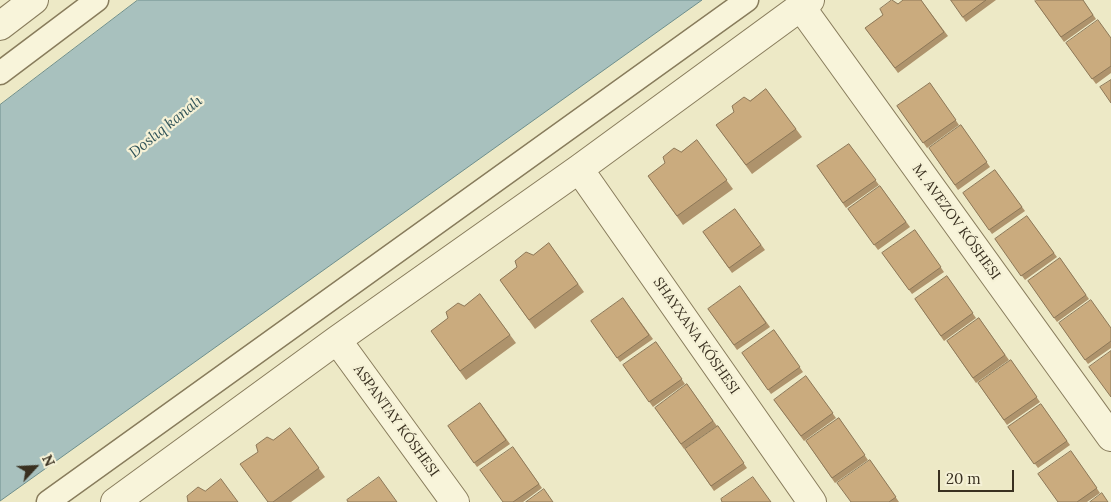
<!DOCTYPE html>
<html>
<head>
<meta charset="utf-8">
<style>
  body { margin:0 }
  #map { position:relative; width:1111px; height:502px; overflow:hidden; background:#ede9c6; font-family:Lora,serif }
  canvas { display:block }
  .north { position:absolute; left:10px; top:442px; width:50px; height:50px; -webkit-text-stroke:4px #f5f1d6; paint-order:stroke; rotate:65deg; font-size:14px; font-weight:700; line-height:20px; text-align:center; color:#393020 }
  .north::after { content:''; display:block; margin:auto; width:18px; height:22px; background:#393020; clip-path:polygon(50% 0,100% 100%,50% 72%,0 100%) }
  .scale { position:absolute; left:938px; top:470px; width:76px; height:22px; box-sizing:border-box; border:2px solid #393020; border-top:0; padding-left:6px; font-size:15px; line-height:18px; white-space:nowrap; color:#393020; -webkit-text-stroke:4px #f5f1d6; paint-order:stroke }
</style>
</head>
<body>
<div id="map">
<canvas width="1111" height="502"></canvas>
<div class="north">N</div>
<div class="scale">20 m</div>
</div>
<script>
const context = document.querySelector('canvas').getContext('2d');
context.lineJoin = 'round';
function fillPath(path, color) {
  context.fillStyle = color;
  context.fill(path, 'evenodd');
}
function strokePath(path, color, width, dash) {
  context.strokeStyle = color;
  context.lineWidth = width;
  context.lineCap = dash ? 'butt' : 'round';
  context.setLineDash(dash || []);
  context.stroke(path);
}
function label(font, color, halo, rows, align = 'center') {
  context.font = font + ' Lora,serif';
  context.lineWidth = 4.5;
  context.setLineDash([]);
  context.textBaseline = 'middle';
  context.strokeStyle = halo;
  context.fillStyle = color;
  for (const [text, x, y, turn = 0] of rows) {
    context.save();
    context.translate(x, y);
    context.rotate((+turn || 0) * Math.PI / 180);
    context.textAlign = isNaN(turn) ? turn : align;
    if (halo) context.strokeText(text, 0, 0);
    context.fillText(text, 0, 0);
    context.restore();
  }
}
const water = new Path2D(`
  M138 0H702L0 501V105Z`);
fillPath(water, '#a8c1be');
strokePath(water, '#6e8f8d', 1);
const pedestrian = new Path2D(`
  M0 73 97 0
  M48 502 747 0`);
const minor = new Path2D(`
  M801 7 1111 437
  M0 26 34 0
  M579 169 812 502
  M337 340 455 502
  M115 502 337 340 579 169 810 0`);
strokePath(pedestrian, '#887c5c', 25);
strokePath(minor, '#887c5c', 30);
strokePath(pedestrian, '#f8f4da', 22);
strokePath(minor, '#f8f4da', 28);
fillPath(new Path2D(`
  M921 0 948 36 898 73 865 28 898 4Z
  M951 0H996L966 22Z
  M1083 0 1096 19 1064 42 1035 1Z
  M1111 38V73L1096 84 1066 43Z
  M930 83 959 125 927 148 897 106Z
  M766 89 802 137 752 174 716 125Z
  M961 125 990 167 958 190 929 148Z
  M697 140 733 189 683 225 648 176Z
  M849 144 879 185 846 208 817 166Z
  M995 170 1025 211 992 234 963 193Z
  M880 186 910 227 878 250 848 209Z
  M735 209 765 250 732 273 703 232Z
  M1027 216 1057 257 1025 280 995 239Z
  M915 230 944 272 912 294 882 253Z
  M549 243 584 292 535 329 500 280Z
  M1060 258 1089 299 1057 322 1028 281Z
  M947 276 976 318 944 341 915 299Z
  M740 286 770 327 737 350 708 309Z
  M480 294 516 343 466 380 431 331Z
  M623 298 653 339 620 362 591 321Z
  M979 318 1009 360 976 383 947 341Z
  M1059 323 1111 328V348L1088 364Z
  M774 330 803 372 771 394 742 353Z
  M656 342 685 384 653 407 623 365Z
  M1011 360 1040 402 1007 425 978 383Z
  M806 376 836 418 804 441 774 400Z
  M687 384 717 426 684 449 655 408Z
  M480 403 510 444 477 467 448 426Z
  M1041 404 1070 445 1038 468 1008 427Z
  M839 418 868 460 835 483 806 441Z
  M718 426 747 468 714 491 685 449Z
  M290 428 325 477 291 502H267L273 440Z
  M513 447 542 488 523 502H503Z
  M1071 451 1100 493 1087 502H1058Z
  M870 460 899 502H851Z`), '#ae936c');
const building = new Path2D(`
  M892 0 898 4 903 0H921L944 32 895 68 865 28 883 15 880 9Z
  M951 0H986L963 17Z
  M1036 0H1083L1093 15 1061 37 1035 1Z
  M1098 20 1111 38V66L1092 79 1066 43Z
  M1111 80V103L1100 87Z
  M930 83 956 120 923 143 897 106Z
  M766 89 796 129 746 165 716 125 734 112 732 106 744 97 750 101Z
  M961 125 987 162 955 185 929 148Z
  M697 140 727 180 677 216 648 176 665 163 663 157 674 148 681 152Z
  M849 144 876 180 843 203 817 166Z
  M995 170 1022 207 989 230 963 193Z
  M880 186 906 222 874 245 848 209Z
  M735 209 761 245 729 268 703 232Z
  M1027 216 1054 253 1021 276 995 239Z
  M915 230 941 267 909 290 882 253Z
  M549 243 578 284 529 320 500 280 517 267 515 261 526 252 533 255Z
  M1060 258 1086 295 1054 318 1028 281Z
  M947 276 973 313 941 336 915 299Z
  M740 286 766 323 734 345 708 309Z
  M480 294 510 335 460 371 431 331 448 318 446 312 458 303 464 306Z
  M623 298 649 335 617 358 591 321Z
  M1091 300 1111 328V341L1085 360 1059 323Z
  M979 318 1005 355 973 378 947 341Z
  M774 330 800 367 768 390 742 353Z
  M656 342 682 379 649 402 623 365Z
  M1111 351V397L1089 367Z
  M1011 360 1037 397 1004 420 978 383Z
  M806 376 833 413 801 436 774 400Z
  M687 384 713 421 681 444 655 408Z
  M480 403 506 440 474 463 448 426Z
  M1041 404 1067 441 1034 464 1008 427Z
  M839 418 865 455 832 478 806 441Z
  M718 426 744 463 711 486 685 449Z
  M290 428 319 468 273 502H268L240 464 258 452 256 445 267 437 273 440Z
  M513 447 539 484 513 502H503L480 470Z
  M1071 451 1097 488 1077 502H1058L1038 474Z
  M870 460 896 497 889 502H851L837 483Z
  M379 477 397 502H348L347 500Z
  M753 477 771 502H722L721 499Z
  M221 479 238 502H188L187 496 198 487 205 491Z
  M544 489 553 502H526Z
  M1102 493 1108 502H1090Z`);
fillPath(building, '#caab7e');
strokePath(building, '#8d7858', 1);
label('14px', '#393020', '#f5f1d6', [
  ["M. AVEZOV KÓSHESI",956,222,54],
  ["SHAYXANA KÓSHESI",696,336,55],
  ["ASPANTAY KÓSHESI",396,421,54]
]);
label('italic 15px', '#305358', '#f5f1d6', [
  ["Doslıq kanalı",166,127,-39]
]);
</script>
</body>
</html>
